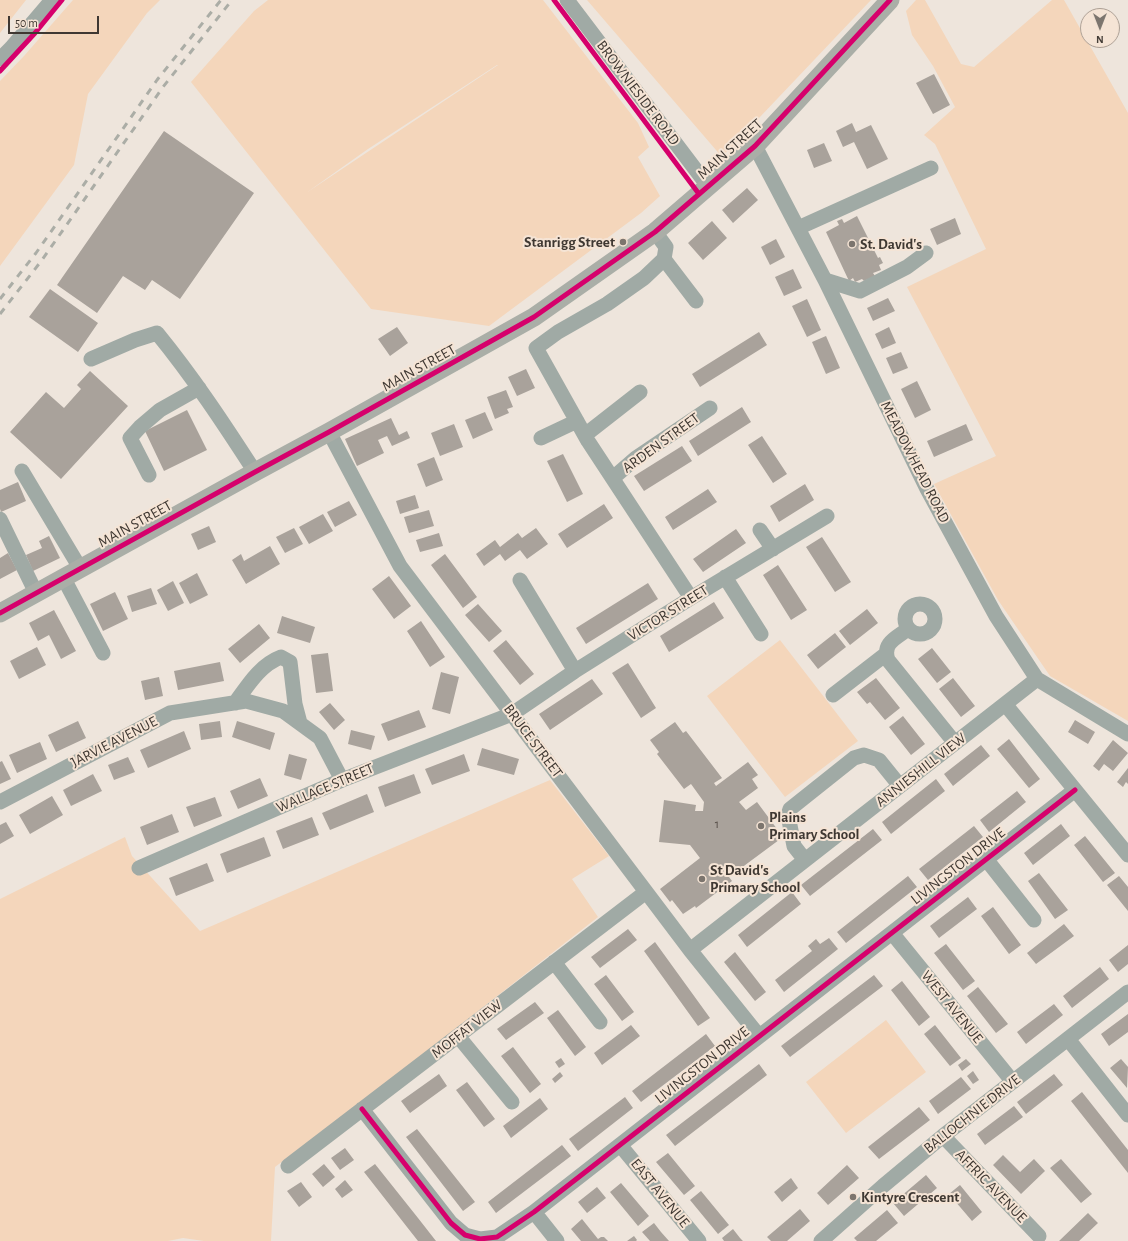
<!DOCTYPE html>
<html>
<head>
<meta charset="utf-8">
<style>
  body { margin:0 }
  #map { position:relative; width:1128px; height:1241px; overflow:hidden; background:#eee5dc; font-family:"Alegreya Sans",sans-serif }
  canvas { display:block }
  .north { position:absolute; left:1080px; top:8px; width:40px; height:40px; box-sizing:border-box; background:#f5e4d5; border:1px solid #ac9f94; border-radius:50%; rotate:180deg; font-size:11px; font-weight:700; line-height:16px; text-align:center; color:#3f3832 }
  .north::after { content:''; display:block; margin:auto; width:14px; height:18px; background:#7c756e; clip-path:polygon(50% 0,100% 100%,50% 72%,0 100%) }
  .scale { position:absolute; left:8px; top:16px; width:91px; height:18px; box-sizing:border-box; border:2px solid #3f3832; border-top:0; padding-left:5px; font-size:12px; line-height:14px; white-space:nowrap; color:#3f3832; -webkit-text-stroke:3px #f5e4d5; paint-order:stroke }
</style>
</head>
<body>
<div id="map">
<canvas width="1128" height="1241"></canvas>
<div class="north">N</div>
<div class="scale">50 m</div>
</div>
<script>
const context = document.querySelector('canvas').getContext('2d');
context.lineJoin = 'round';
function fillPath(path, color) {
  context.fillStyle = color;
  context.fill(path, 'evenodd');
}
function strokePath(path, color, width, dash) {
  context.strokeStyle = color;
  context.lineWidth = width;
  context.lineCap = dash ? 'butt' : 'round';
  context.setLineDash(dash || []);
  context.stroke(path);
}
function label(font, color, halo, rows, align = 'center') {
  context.font = font + ' "Alegreya Sans",sans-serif';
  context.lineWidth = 4;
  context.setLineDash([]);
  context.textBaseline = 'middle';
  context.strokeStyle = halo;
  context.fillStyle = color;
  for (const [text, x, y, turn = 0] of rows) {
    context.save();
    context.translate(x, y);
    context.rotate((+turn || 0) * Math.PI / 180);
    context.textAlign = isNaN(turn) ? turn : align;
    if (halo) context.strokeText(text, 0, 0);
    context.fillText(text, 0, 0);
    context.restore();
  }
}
fillPath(new Path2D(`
  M0 0H26L0 33Z
  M73 0H160L147 13 88 94 74 165 0 266V81L24 56Z
  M268 0H543L638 123 649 147 638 157 660 196 641 213 489 326 371 309 191 82 254 11ZM497 65H498L306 193 368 149Z
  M587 0H871L722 157Z
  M916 0H925L961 64 974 67 1052 0H1064L1128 113V721L1050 676 998 600 934 484 996 456 907 287 986 249 935 144 924 135 955 107 933 66 912 35 906 11Z
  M780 640 858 741 785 797 707 696Z
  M550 780 609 856 572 879 598 917 408 1066 275 1167 271 1241H204L183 1238 168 1241H0V899L125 837 132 856 200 931Z
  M886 1020 926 1072 846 1133 806 1082Z`), '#f4d6bb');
fillPath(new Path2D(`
  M934 74 950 105 933 114 916 83Z
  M852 123 856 132 871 125 888 159 867 169 854 142 843 147 836 131Z
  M164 131 254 193 180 299 152 280 145 290 123 276 97 313 57 285Z
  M824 143 832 161 814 168 807 150Z
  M747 188 758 200 733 223 722 210Z
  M857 216 878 258 880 257 883 263 879 265 881 270 873 273 875 276 864 281 862 279 855 282 853 278 849 281 826 232 839 225 837 221 842 219 844 223Z
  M955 218 961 234 937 245 930 229Z
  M712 221 727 238 703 260 688 243Z
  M776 239 785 257 770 265 761 247Z
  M793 269 802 288 784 296 775 277Z
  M50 289 98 323 78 352 29 317Z
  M888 298 895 311 873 321 867 308Z
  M807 299 821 330 807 337 792 306Z
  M397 327 408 343 390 356 378 339Z
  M889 327 896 343 882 349 875 334Z
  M759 332 767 345 700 387 692 374Z
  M826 336 840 368 826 374 812 342Z
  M901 352 908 368 893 374 886 358Z
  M526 369 535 388 517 396 508 377Z
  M90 371 128 406 61 479 10 432 46 392 64 408 81 389 77 385Z
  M917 381 931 410 915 418 901 389Z
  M506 390 513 407 507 409 509 413 495 419 487 397Z
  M742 407 751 422 698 456 689 441Z
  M187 410 207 450 164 471 145 431Z
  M485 412 493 430 473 439 465 420Z
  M391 418 399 435 407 431 410 438 392 446 387 436 378 440 384 453 357 466 345 439Z
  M454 424 463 447 440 456 431 433Z
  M966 424 973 440 934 457 927 441Z
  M762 436 787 474 773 483 748 445Z
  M682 446 692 461 644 491 634 476Z
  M563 454 583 494 567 502 547 461Z
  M434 457 443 480 426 487 417 464Z
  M18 482 26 501 1 512 0 509V490Z
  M805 484 814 500 779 522 770 506Z
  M708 489 717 502 673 530 665 517Z
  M415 495 419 508 400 514 396 501Z
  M349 501 357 515 335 527 327 512Z
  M604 504 613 518 567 548 558 534Z
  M429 510 434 526 409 533 404 517Z
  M323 514 333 531 309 544 299 527Z
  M209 526 216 542 198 550 191 534Z
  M294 528 303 544 285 553 276 537Z
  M536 528 548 544 527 559 520 550 505 561 500 554 484 566 476 554 495 540 500 547 518 533 522 538Z
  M736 529 746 543 703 572 693 559Z
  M439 533 443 546 420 552 416 540Z
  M49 536 60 558 33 571 26 555 42 548 39 541Z
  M822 537 851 582 835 592 806 547Z
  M270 546 280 564 246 584 232 560 241 554 244 561Z
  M8 553 17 570 0 579V558Z
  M445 554 477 597 463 608 431 565Z
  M778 565 807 610 791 620 763 575Z
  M197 573 208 595 190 604 179 583Z
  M389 576 411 606 394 619 372 589Z
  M173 581 184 603 168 611 157 590Z
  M648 583 658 599 586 644 576 628Z
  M151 588 157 604 132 612 127 596Z
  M115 592 128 619 103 631 90 604Z
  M714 602 724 618 669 652 660 636Z
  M478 604 502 631 489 642 465 615Z
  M867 609 878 623 850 645 839 631Z
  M54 610 76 651 61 659 49 635 38 641 29 623Z
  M282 616 315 627 310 643 277 633Z
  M421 621 445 657 430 667 407 631Z
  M259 624 270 638 240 663 228 649Z
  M835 633 846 647 818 669 807 655Z
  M506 640 534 674 520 685 493 651Z
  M37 647 46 665 19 679 10 661Z
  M932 648 951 672 937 683 918 659Z
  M328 653 333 691 316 693 311 655Z
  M220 662 224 681 178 690 174 671Z
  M628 663 656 708 641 718 612 673Z
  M441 672 459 677 450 714 432 709Z
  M159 677 163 696 145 700 141 681Z
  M876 678 900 708 885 720 870 702 867 704 857 692Z
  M953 678 975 706 961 717 939 689Z
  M592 679 603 694 550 730 539 714Z
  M330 703 345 720 334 730 319 712Z
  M419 710 426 727 388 741 381 724Z
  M903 716 925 744 911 755 889 727Z
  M1075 720 1095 732 1088 744 1068 732Z
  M78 721 86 738 56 752 48 735Z
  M220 721 222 737 201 740 199 724Z
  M237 721 275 733 270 750 232 737Z
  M675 722 683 733 686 731 722 778 714 783 716 786 748 762 758 775 752 779 758 788 739 802 746 810 757 802 783 837 729 877 732 881 696 908 695 906 683 914 672 900 670 902 660 889 700 858 690 845 659 842 664 800 696 805 695 811H703L704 802 691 784 684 789 657 754 659 752 650 740Z
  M351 730 375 736 371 750 348 744Z
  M184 731 191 749 148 768 140 750Z
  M1009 739 1040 779 1029 788 997 749Z
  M1113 740 1128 753 1113 771 1104 764 1099 771 1093 766Z
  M40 742 47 759 17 773 9 755Z
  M981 745 990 756 953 786 944 774Z
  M482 748 519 759 514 775 477 765Z
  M289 754 307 759 301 780 284 775Z
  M464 754 470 771 432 785 425 769Z
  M128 757 135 772 114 780 108 765Z
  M2 761 11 779 0 784V762Z
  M1128 768V784L1126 782 1123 787 1117 782Z
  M93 774 102 791 71 806 63 790Z
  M414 774 421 793 385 807 378 787Z
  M260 778 268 796 238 809 230 791Z
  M936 779 945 791 891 834 882 822Z
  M1017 791 1026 802 989 832 980 820Z
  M367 794 374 812 330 830 322 813Z
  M52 796 63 815 30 834 19 815Z
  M215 797 222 816 194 827 186 807Z
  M172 814 179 832 147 845 140 827Z
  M312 817 319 835 283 849 276 831Z
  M6 822 14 836 0 844V825Z
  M1061 824 1070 836 1033 865 1024 853Z
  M974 826 983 837 928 880 919 869Z
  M873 829 882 840 810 896 801 885Z
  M1085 836 1115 873 1103 882 1074 845Z
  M264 837 271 856 227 873 220 854Z
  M207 863 214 881 176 896 169 878Z
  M1039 873 1068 910 1055 919 1028 881Z
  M908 876 917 887 846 943 837 932Z
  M1119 876 1128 887V911L1107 885Z
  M792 892 801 904 747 947 738 935Z
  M968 897 977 909 939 938 930 926Z
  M993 907 1021 945 1009 954 981 916Z
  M1064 924 1074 936 1036 964 1027 953Z
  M628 929 637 940 600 968 591 957Z
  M829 938 838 949 784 992 775 980 812 951 808 946 816 939 820 944Z
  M655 942 710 1018 698 1026 644 951Z
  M946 944 975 981 963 990 934 953Z
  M1128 945V964L1118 972 1109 960Z
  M735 952 766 992 755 1001 724 962Z
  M1100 967 1109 979 1072 1008 1063 996Z
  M606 975 634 1012 622 1021 594 984Z
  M874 975 883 986 790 1057 781 1046Z
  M902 981 930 1017 919 1026 891 990Z
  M978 987 1008 1024 996 1033 967 996Z
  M535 1002 544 1013 506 1040 497 1029Z
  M1054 1004 1063 1015 1026 1044 1017 1032Z
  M558 1010 586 1047 575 1056 547 1018Z
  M1128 1014V1032L1109 1046 1101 1034Z
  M631 1025 640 1036 602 1065 594 1053Z
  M935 1025 961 1058 950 1066 924 1034Z
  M706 1034 715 1046 641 1102 632 1091Z
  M513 1047 541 1084 530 1093 501 1056Z
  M561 1058 565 1064 559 1068 555 1062Z
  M966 1059 971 1064 962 1071 958 1065Z
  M1121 1059 1128 1067 1127 1088 1110 1068Z
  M759 1064 767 1075 675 1146 666 1135Z
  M973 1071 979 1080 973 1084 967 1076Z
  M560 1072 563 1076 555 1083 552 1079Z
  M439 1074 447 1086 410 1113 401 1101Z
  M1054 1074 1063 1085 1026 1114 1017 1102Z
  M961 1077 971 1089 938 1114 929 1101Z
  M467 1082 495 1119 484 1127 456 1090Z
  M1082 1092 1128 1150V1173L1071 1101Z
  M625 1097 633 1108 578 1151 569 1139Z
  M540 1098 548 1109 511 1138 503 1126Z
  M1014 1106 1023 1117 985 1145 977 1134Z
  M919 1107 930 1120 879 1159 868 1147Z
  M417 1129 475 1202 463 1211 406 1137Z
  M562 1145 571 1156 496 1213 488 1202Z
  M345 1148 354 1160 340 1170 331 1158Z
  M668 1153 695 1186 684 1195 656 1162Z
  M1003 1155 1020 1172 1034 1159 1045 1171 1021 1194 993 1165Z
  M1061 1159 1092 1194 1081 1203 1050 1168Z
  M324 1164 335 1177 323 1187 312 1174Z
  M375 1164 418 1218 436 1241H418L407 1227 364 1172Z
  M847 1165 859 1178 828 1205 817 1193Z
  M926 1175 937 1188 904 1216 893 1203Z
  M791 1178 798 1188 782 1202 774 1192Z
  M345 1180 353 1190 342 1198 335 1189Z
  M301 1182 312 1197 299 1207 287 1191Z
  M621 1183 649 1216 638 1226 610 1192Z
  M960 1185 982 1212 972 1221 949 1194Z
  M597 1187 606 1198 587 1213 578 1202Z
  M701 1191 729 1225 718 1234 690 1200Z
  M800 1209 810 1221 787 1241H771L767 1237Z
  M887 1210 898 1223 876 1241H857L854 1238Z
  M1088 1213 1098 1223 1079 1241H1059Z
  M582 1219 598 1239 601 1237H604L608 1241H581L571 1229Z
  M654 1223 661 1232 669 1241H650L642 1232Z
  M733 1229 740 1238 743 1241H724L722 1238Z
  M634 1236 637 1240 636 1241H627Z`), '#a9a29b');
strokePath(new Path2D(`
  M567 0 708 186
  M0 59 11 48 52 0
  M755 146 825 280 927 489 996 616 1037 679 1128 734
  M798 228 931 168
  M655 232 666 247 664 259 644 278 607 304 558 332 536 348 588 441 691 598
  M664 259 696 301
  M825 280 860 291 907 267 926 253
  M91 359 135 340 157 333C193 377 224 424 255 472
  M329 432 400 566 690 950 759 1036
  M585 435 640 392
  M541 438 577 421
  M22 471 80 568
  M149 475 130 438 140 427 160 410 199 388
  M613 478 636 458 710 408
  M0 519 36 593
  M760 530 773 549
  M63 577 103 653
  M725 577 761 634
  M520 580 575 671
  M905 619a15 15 0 1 1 30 0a15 15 0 1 1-30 0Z
  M908 629C896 638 882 643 888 660L955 743
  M833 695 886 654
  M235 703C248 685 260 665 281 657L290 662 295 704 300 723
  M1005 704 1128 855
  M0 802 170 713 246 701 283 711 320 738 342 780
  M986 859 1034 920
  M805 860 794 846 788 815 790 809 854 758 864 755 879 760 900 786
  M139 868 342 780 512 714 575 671 691 598 827 516
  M892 933 1013 1082
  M690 950 1037 679
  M554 962 600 1022
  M458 1036 512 1102
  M1068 1039 1128 1115
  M362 1109 451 1223 465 1235 480 1239 497 1237 534 1212 1075 790
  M943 1136 1039 1236
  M620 1145 699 1241
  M288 1166 646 892
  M534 1212 557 1241
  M821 1241 883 1186 943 1136 1128 992`), '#a0aaa5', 15);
strokePath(new Path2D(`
  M0 613 255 472 329 432 534 317 655 232 755 146 890 0`), '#aaaea7', 19);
strokePath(new Path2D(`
  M0 299 36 253 157 80 221 0
  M0 314 42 260 163 87 232 0`), '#abada6', 3, [7, 7]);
strokePath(new Path2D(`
  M554 0 699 194
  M0 71 35 33 62 0
  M0 613 255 472 329 432 534 317 655 232 755 146 890 0
  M362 1109 451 1223 465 1235 480 1239 497 1237 534 1212 1075 790`), '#d6006c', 5);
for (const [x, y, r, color] of [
  [623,242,4,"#7c756e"],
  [852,244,4,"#7c756e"],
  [761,826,4,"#7c756e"],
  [702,879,4,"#7c756e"],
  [853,1197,4,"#7c756e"]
]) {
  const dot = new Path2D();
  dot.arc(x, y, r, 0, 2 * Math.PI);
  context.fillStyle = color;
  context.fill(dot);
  strokePath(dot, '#f5e4d5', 1.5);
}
label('13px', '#5a524c', null, [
  ["1",717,824]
]);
label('15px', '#3f3832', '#f5e4d5', [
  ["BROWNIESIDE ROAD",638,93,53],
  ["MAIN STREET",730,149,-42],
  ["MAIN STREET",419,368,-29],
  ["ARDEN STREET",661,443,-36],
  ["MEADOWHEAD ROAD",915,462,63],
  ["MAIN STREET",135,524,-29],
  ["VICTOR STREET",668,613,-32],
  ["BRUCE STREET",533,741,53],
  ["JARVIE AVENUE",114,742,-27],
  ["ANNIESHILL VIEW",921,770,-38],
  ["WALLACE STREET",325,788,-23],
  ["LIVINGSTON DRIVE",958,866,-38],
  ["WEST AVENUE",952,1007,51],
  ["MOFFAT VIEW",467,1029,-38],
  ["LIVINGSTON DRIVE",702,1065,-38],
  ["BALLOCHNIE DRIVE",972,1114,-38],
  ["AFFRIC AVENUE",991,1186,46],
  ["EAST AVENUE",660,1193,51]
]);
label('bold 15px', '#3f3832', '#f5e4d5', [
  ["Stanrigg Street",615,242,"right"],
  ["St. David's",860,244],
  ["Plains",769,817],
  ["Primary School",769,834],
  ["St David's",710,870],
  ["Primary School",710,887],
  ["Kintyre Crescent",861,1197]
], 'left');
</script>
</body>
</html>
